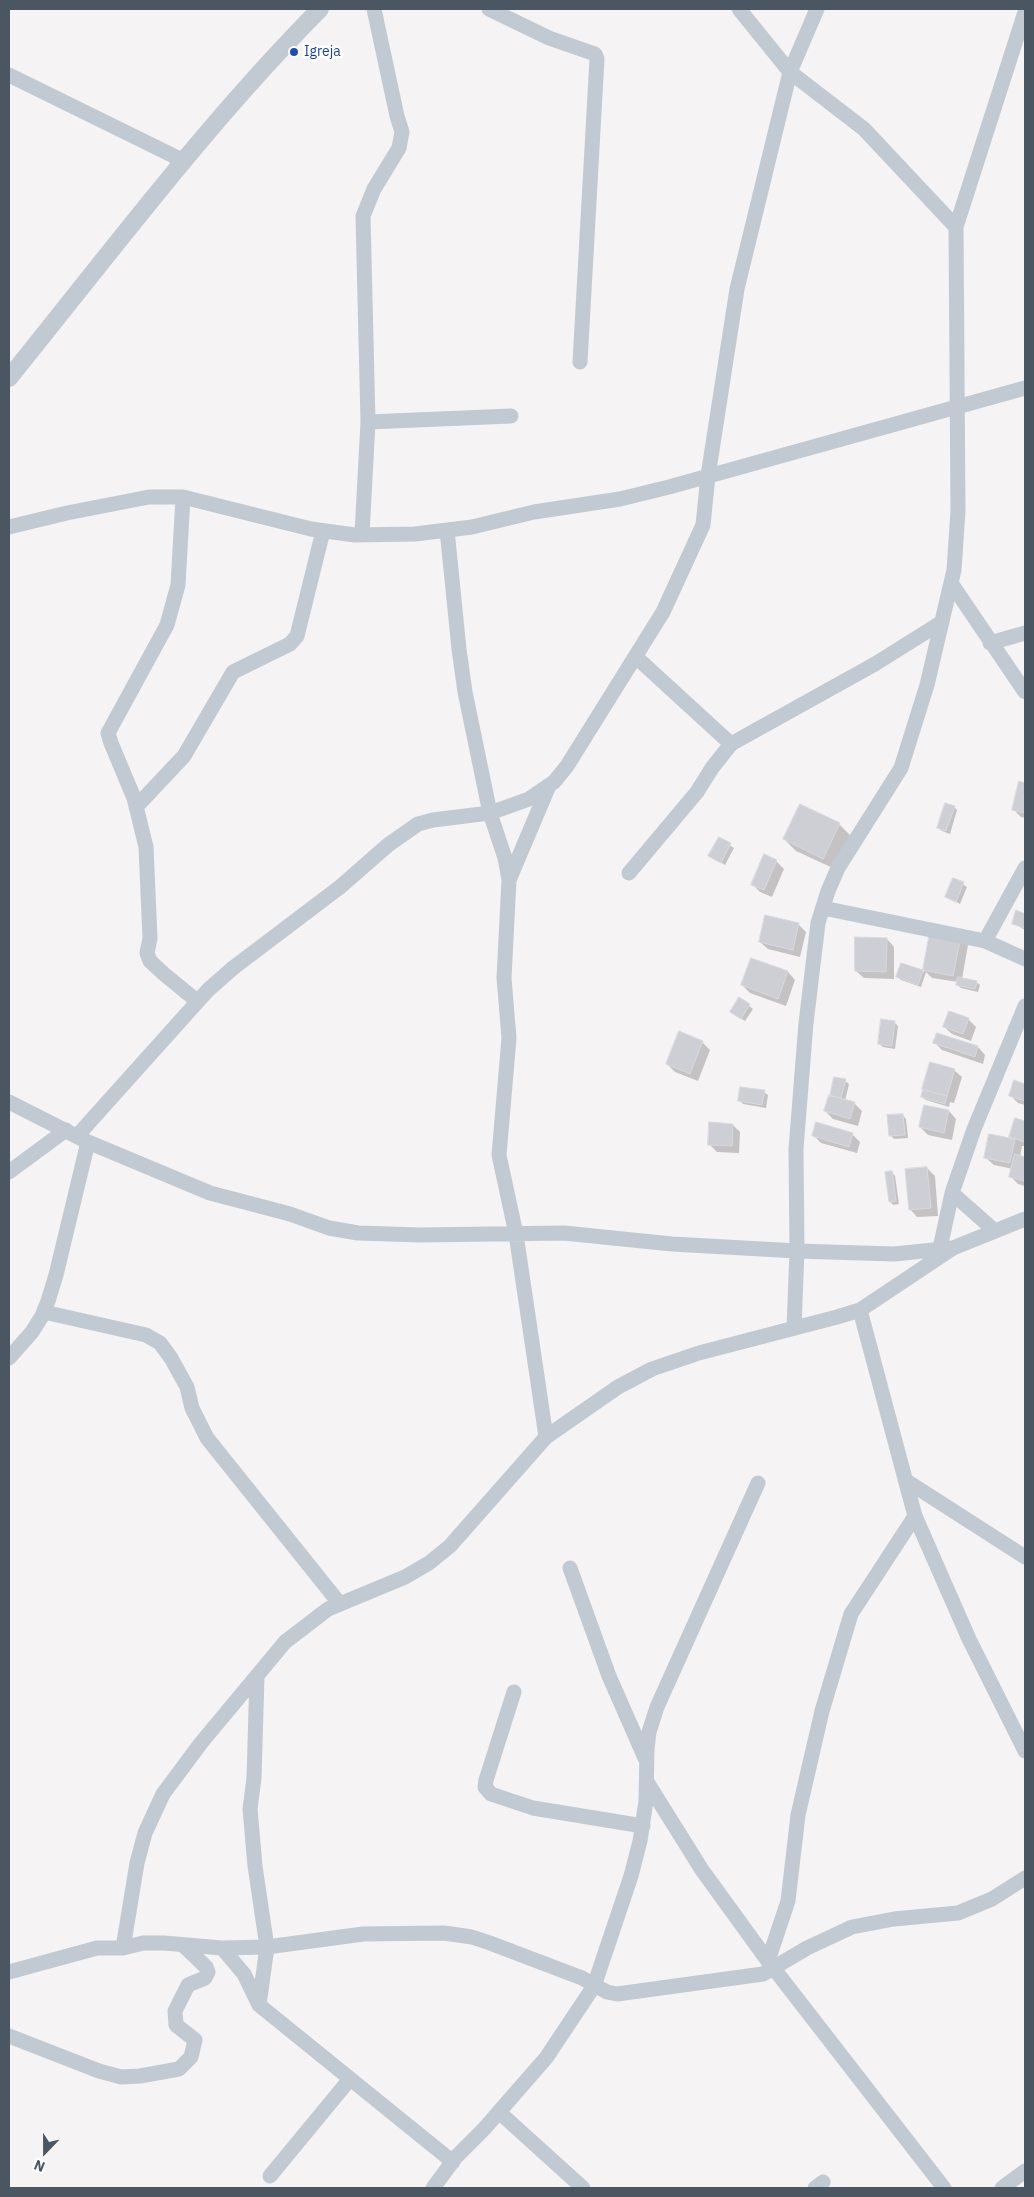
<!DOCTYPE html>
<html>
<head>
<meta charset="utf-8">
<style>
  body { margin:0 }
  #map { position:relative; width:1034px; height:2197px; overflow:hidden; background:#f5f3f3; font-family:"IBM Plex Sans",sans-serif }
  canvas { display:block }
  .frame { position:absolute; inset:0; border:10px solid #4a5661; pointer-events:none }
  .north { position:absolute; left:20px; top:2127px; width:50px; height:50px; -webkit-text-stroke:4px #fff; paint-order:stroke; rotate:202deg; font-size:14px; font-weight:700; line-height:20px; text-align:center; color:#4a5661 }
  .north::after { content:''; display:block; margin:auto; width:18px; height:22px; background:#4a5661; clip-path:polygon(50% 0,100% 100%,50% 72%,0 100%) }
</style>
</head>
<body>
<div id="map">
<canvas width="1034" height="2197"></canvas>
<div class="frame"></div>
<div class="north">N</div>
</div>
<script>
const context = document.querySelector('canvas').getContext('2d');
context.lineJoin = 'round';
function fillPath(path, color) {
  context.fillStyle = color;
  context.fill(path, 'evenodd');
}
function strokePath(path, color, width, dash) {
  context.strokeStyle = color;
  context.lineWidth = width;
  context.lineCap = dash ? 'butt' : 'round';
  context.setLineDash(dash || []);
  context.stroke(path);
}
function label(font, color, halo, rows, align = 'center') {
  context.font = font + ' "IBM Plex Sans",sans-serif';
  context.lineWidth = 5;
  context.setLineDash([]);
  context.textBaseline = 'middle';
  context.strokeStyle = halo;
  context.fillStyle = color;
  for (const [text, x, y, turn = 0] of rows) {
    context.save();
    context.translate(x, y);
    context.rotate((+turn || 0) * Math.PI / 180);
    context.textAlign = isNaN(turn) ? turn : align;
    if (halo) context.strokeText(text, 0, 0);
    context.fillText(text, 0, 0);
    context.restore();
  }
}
fillPath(new Path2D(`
  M1020 783 1025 784V818L1021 817 1014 810Z
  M954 807 957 810 950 834 942 831 938 828Z
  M839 824 851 836 835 869 796 851 784 839Z
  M719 838 734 848 725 865 710 856Z
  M776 861 784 869 772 897 760 892 752 884Z
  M954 879 967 887 960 904 947 897Z
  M1017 912 1025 915V930L1013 923Z
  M798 924 806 932 800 957 768 949 760 942Z
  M931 932 960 937 968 945 962 979 976 982 980 985 978 992 961 988 957 985 958 982 932 978 926 972 921 987 901 980 898 977 902 964 924 972Z
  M887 939 894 947V979L864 978 856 971Z
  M752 959 788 972 795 980 786 1006 750 993 742 985Z
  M740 999 753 1009 745 1021 735 1015Z
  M968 1019 976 1027 971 1041 952 1034 944 1027Z
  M894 1022 898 1026 895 1049 883 1047 879 1044Z
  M938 1034 978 1047 985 1055 983 1064 942 1050 935 1043Z
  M702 1042 710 1050 698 1081 675 1072 667 1064Z
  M954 1070 962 1077 954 1103 950 1102 949 1107 926 1100 922 1097 923 1089Z
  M845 1081 849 1084 845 1101 854 1103 862 1111 858 1126 833 1119 825 1111Z
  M1015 1082 1025 1085V1105L1018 1103 1011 1096Z
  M764 1092 768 1095 766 1108 743 1104 740 1101Z
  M949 1111 956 1119 952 1140 928 1135 920 1127Z
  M903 1115 906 1119 908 1138 894 1139 890 1135Z
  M1016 1119 1025 1122V1146H1022L1020 1157 1025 1158V1186L1018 1184 1010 1176 1013 1169 994 1165 986 1158 1010 1139Z
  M733 1125 740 1132 739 1153 717 1152 709 1144Z
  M852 1134 860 1142 857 1153 821 1143 813 1135Z
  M927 1168 935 1176 938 1216 917 1217 910 1209Z
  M892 1172 895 1176 899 1204 893 1205 890 1201Z`), '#0003');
const building = new Path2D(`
  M1019 781 1025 783V813L1012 810Z
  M945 803 955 806 946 831 937 828Z
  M800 804 840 823 823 859 783 839Z
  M719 837 731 843 721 863 708 856Z
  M764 854 777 860 764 890 751 885Z
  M953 878 964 882 956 902 945 897Z
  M1016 910 1025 914V928L1012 924Z
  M765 915 799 923 793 950 759 942Z
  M930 931 961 936 953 976 923 970Z
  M855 937 887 938 886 972 855 971Z
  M751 958 788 971 778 999 741 985Z
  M901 963 923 970 918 985 896 977Z
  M958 977 977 981 975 989 956 985Z
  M739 997 750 1004 741 1019 730 1012Z
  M949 1011 969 1018 963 1034 943 1027Z
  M881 1019 895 1021 892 1046 878 1044Z
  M679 1031 703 1041 690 1074 666 1064Z
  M937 1033 978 1046 975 1057 933 1043Z
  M930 1062 955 1069 947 1096 922 1089Z
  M834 1077 846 1079 841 1098 830 1096Z
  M1014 1080 1025 1084V1101L1009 1096Z
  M740 1087 765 1090 762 1105 738 1101Z
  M923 1090 947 1096 945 1104 921 1097Z
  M829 1095 855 1102 850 1119 824 1111Z
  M924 1105 949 1110 944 1133 919 1127Z
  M903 1114 905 1135 889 1136 887 1115Z
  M1015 1118 1025 1121V1142L1009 1137Z
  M709 1122 733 1124 732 1146 708 1145Z
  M816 1122 853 1133 849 1147 812 1136Z
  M989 1134 1015 1139 1010 1163 984 1158Z
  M1015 1154 1025 1157V1181L1009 1177Z
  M927 1167 931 1208 909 1210 905 1169Z
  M892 1171 896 1201 889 1202 885 1172Z`);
fillPath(building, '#cdcfd5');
strokePath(building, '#d7d9de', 1);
strokePath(new Path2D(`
  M489 9 549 38 595 54 597 59 580 362
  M739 9 790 72 864 129 956 227
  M9 75 184 161
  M368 422 511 416
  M183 497 178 585 167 625 108 733 111 743 134 798 146 847 150 938 147 953 150 961 164 974 197 1001
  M9 527 67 513 149 497H183L311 529 355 535 415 534 472 527 534 512 620 499 669 487 1025 388
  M447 530 459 649 465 692 490 813 505 858 509 880 504 978 509 1038 499 1155 516 1234 546 1437
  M362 534 368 422 363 216 374 189 399 148 402 132 397 116 374 9
  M951 583 1025 692
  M990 643 1025 633
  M636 657 731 744
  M136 807 184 756 233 672 290 644 297 636 323 531
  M629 873 697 792 712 768 731 744 875 664 942 622
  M509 880 548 788
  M823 908 985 941 1025 959
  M985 941 1025 868
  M9 1102 88 1142 210 1193 290 1214 329 1228 358 1233 420 1235 564 1233 672 1244 797 1251 894 1254 953 1248 1025 1219
  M77 1136 208 990 233 968 340 887 388 845 418 824 433 820 490 813 529 799 554 782 567 766 663 612 703 525 708 476 737 289 790 72 817 9
  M9 1172 66 1130
  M952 1193 995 1231
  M940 1248 952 1193 974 1129 1025 1006
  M860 1310 915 1516 969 1639 1025 1751
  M44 1312 146 1335 160 1343 171 1358 187 1387 192 1408 207 1438 340 1604
  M794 1328 797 1251 796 1149 806 1023 818 923 828 891 838 868 901 768 927 685 954 570 958 511 956 227 1025 12
  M9 1358 32 1332 42 1316 48 1301 56 1275 88 1142
  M905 1480 1025 1557
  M570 1568 609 1676 645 1758
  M257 1676 254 1778 250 1809 255 1866 267 1947 259 2005
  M514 1692 486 1780 485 1787 491 1794 533 1808 643 1826
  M647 1782 702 1870 768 1961 944 2188
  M123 1948 137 1863 145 1833 163 1794 201 1743 285 1642 328 1609 405 1577 429 1563 450 1546 546 1437 618 1387 652 1369 699 1353 837 1317 860 1310 953 1248
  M222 1948 244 1974 259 2005 453 2162
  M768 1961 788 1901 798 1815 822 1711 848 1624 851 1614 915 1516
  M9 1972 97 1948H123L143 1943H164L222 1948 267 1947 363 1934 444 1933 472 1937 490 1943 582 1978 607 1992 617 1994 763 1974 807 1948 852 1927 894 1919 958 1913 992 1899 1025 1878
  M9 2036 99 2071 121 2077 140 2076 179 2069 191 2057 195 2040 176 2025 175 2011 188 1985 205 1978 208 1972 206 1967 183 1945
  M499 2112 583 2188
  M270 2176 350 2079
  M433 2188 456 2157 484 2129 546 2058 594 1986 631 1876 640 1841 646 1801 647 1749 649 1732 657 1707 758 1483
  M815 2188 823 2182
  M1002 2188 1025 2171`), '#c1cad2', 15);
strokePath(new Path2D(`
  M9 378C110 253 207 123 320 9`), '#c1cad2', 18);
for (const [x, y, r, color] of [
  [294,52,5,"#1a4fb4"]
]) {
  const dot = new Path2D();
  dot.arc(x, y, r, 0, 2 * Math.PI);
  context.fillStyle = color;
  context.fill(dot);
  strokePath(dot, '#fff', 2);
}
label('14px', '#164399', '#fff', [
  ["Igreja",304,52]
], 'left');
</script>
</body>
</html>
